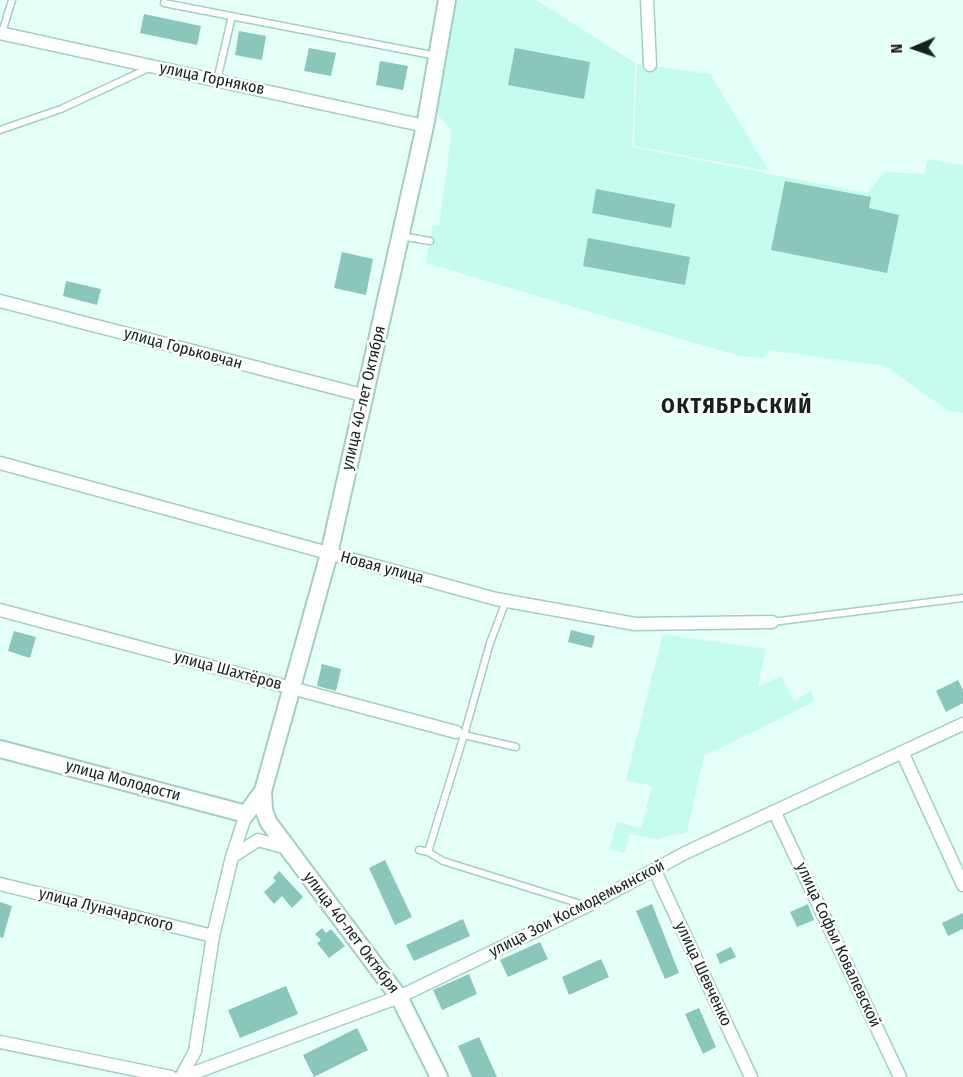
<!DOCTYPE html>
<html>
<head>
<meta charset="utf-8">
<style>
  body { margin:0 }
  #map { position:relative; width:963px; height:1077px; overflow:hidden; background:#e5fff9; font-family:"Fira Sans Condensed",sans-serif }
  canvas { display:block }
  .north { position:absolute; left:885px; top:18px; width:60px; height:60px; -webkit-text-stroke:4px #fff; paint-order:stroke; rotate:268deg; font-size:16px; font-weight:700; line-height:24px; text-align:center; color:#132420 }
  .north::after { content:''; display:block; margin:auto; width:21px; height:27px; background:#132420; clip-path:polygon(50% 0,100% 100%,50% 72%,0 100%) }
</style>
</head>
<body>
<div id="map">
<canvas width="963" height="1077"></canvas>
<div class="north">N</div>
</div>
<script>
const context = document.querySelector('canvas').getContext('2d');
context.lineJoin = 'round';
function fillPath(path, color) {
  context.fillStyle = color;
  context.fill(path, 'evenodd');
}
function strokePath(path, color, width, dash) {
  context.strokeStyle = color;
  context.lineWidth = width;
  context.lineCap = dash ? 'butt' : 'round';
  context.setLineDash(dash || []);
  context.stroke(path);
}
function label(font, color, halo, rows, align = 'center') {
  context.font = font + ' "Fira Sans Condensed",sans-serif';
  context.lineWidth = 5;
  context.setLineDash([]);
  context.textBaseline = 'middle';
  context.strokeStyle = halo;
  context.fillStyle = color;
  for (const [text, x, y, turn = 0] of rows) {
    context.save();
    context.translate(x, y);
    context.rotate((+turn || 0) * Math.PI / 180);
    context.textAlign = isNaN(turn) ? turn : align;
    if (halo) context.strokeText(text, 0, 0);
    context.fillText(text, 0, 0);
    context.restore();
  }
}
fillPath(new Path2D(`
  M456 0H536L635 63 632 147 867 193 885 172 924 174 928 159 963 165V413L949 411 885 366 768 350 765 358 739 356 426 263 433 226H439L452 131 437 114Z
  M637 64 710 74 769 171 634 146Z
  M663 634 766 649 758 686 782 676 794 701 811 691 815 701 704 756 687 832 656 839 630 834 624 853 609 849 617 822 641 828 652 786 626 780Z`), '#c6fbf0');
fillPath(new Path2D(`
  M144 14 201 26 197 45 140 33Z
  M239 31 266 36 262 60 235 55Z
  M309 48 336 53 331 76 304 71Z
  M515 48 590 62 584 99 508 85Z
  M380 61 408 66 403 90 376 85Z
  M785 181 871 197 869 208 899 215 887 273 771 250Z
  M596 189 675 204 671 228 592 213Z
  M588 238 690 257 685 285 583 266Z
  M342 252 373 259 366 295 334 288Z
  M66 281 101 289 97 305 63 296Z
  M571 630 595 636 592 648 568 642Z
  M14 631 36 637 30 658 8 651Z
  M322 664 341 669 336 691 317 686Z
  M958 680 963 690V703L946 712 936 691Z
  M385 860 412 917 395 925 369 868Z
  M279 871 303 897 292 908 282 896 274 904 264 892 276 881 273 878Z
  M0 902 12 906 3 938 0 937Z
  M652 904 679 973 665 979 636 911Z
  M808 904 814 920 797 927 790 912Z
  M963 913V929L948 936 942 923Z
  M463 919 470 936 414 961 406 945Z
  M322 928 326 933 331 929 345 946 329 958 317 943 321 940 315 934Z
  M540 942 548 959 508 977 500 960Z
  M731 947 736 957 720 964 716 954Z
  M601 959 609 977 569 995 562 977Z
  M469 974 477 994 442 1010 433 990Z
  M286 986 298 1014 240 1038 228 1010Z
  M699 1008 716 1047 703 1054 685 1014Z
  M357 1028 368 1050 314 1077 303 1055Z
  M479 1037 497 1077H472L458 1046Z`), '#8ac6ba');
const lane = new Path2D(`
  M164 3 437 56
  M2 33 12 0
  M217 80 232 16
  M0 130 61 109 149 68
  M401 236 430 241
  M772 622 963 598
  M462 734 464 735 490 643 506 601
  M419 850 428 852 464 735 516 747
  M428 852 443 861 587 906`);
const street = new Path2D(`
  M647 0 650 65
  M0 33 425 126
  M0 301 366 396
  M0 463 496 599 635 624 772 622
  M0 610 456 732
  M902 752 963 885
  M775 813 900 1077
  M232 857 258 840 287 848
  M655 871 751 1077
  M0 884 213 936
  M0 1042 171 1077
  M181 1077 195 1051 213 936 232 857 246 814
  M183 1077 399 997 587 906 685 853 963 724`);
const secondary = new Path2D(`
  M0 749 246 814 263 791
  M439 1077 399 997 269 823 264 811 263 791 329 554 425 126 447 0`);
strokePath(lane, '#a4cec4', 9);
strokePath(street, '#a4cec4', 15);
strokePath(secondary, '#a4cec4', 20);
strokePath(lane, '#fff', 6);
strokePath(street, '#fff', 12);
strokePath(secondary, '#fff', 16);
label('16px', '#132420', '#fff', [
  ["улица Горняков",212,79,12],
  ["улица Горьковчан",183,349,15],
  ["улица 40-лет Октября",364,398,-77],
  ["Новая улица",382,568,15],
  ["улица Шахтёров",228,671,15],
  ["улица Молодости",123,781,15],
  ["улица Зои Космодемьянской",577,909,-27],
  ["улица Луначарского",106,910,14],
  ["улица 40-лет Октября",351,933,53],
  ["улица Софьи Ковалевской",838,945,65],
  ["улица Шевченко",703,974,65]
]);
context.letterSpacing = '1.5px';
label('bold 22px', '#132420', '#fff', [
  ["ОКТЯБРЬСКИЙ",737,407]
]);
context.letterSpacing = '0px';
</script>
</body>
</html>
